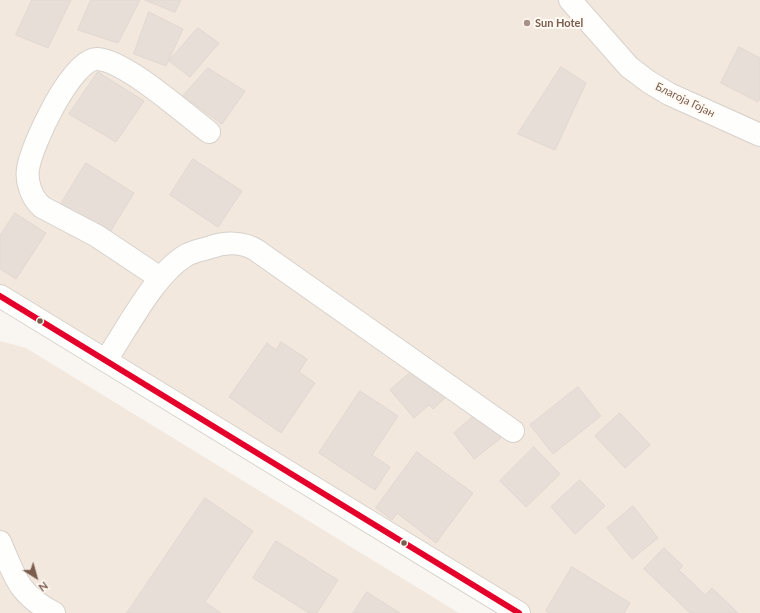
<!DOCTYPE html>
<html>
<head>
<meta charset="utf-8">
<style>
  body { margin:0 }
  #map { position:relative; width:760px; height:613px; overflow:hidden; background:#f9f5f0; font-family:Lato,sans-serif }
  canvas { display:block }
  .north { position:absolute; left:16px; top:557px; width:40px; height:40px; -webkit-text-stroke:3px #fffaf3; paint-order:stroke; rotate:143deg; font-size:11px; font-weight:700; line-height:16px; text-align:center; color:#7a5c4d }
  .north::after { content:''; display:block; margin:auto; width:14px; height:18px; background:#7a5c4d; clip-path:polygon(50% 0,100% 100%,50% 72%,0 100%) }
</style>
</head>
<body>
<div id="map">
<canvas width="760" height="613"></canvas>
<div class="north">N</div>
</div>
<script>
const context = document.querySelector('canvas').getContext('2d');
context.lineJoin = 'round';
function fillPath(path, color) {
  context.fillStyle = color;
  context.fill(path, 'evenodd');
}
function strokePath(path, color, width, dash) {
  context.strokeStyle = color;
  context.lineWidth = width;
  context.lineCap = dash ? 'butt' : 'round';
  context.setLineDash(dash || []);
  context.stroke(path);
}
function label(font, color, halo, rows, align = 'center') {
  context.font = font + ' Lato,sans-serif';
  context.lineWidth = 4;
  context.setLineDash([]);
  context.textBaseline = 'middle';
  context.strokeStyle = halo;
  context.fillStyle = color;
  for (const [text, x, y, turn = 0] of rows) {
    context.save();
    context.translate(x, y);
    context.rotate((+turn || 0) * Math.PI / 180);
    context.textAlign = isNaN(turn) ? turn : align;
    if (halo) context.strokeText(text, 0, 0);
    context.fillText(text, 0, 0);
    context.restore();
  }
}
fillPath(new Path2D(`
  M0 0H760V613H519L0 296Z
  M0 341 26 348 459 613H0Z`), '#f2e8de');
const building = new Path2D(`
  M32 0H71L48 48 16 35Z
  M91 0H140L118 43 78 30Z
  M145 0H181L175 12Z
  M149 12 183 29 166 66 134 54Z
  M198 28 219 43 190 77 169 61Z
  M739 47 760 58V98L758 102 721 83Z
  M561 67 586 83 555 150 518 134Z
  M208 68 245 91 222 124 183 96Z
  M98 72 144 101 116 142 69 114Z
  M193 159 242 191 218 227 170 195Z
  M86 163 134 193 110 232 61 204Z
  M15 213 46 233 16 279 0 269V236Z
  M281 342 307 359 299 372 315 383 281 433 229 397 267 343 276 350Z
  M417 367 445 398 433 409 429 405 414 418 390 390Z
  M578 387 601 416 553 454 530 425Z
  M360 391 398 416 372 455 390 467 375 490 319 453Z
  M480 411 501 438 474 459 454 433Z
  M620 413 650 445 625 468 595 436Z
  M534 447 560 474 526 507 500 481Z
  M417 452 473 493 436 543 397 513 392 520 376 508Z
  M580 480 605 506 575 534 551 507Z
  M205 498 253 531 205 602 221 613H127Z
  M633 506 658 538 632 559 607 528Z
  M276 541 338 580 317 613H309L253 578Z
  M664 548 683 566 679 570 705 595 712 588 738 613H690L644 569Z
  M572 567 630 603 624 613H549L546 611Z
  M367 592 400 613H353Z`);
fillPath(building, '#e6ded7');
strokePath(building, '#e2d8d2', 1);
const minor = new Path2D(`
  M570 0 629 67 649 82 669 94 760 135
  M160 278 97 236 42 207C32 198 26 183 28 169 31 146 72 58 97 59 125 60 185 114 209 132
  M106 360C127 329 154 275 185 256 193 251 203 250 211 247 226 242 243 242 256 250L513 431
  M0 542C15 577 18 594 54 613`);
const tertiary = new Path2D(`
  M0 296 519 613`);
strokePath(minor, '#d7d1cb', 24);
strokePath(tertiary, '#d7d1cb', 24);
strokePath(minor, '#fefefd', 22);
strokePath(tertiary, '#fefefd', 22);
strokePath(new Path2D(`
  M0 296 519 613`), '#e4002b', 6);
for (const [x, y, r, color] of [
  [527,23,4,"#a69286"],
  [40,321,3.5,"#7a5c4d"],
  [404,543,3.5,"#7a5c4d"]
]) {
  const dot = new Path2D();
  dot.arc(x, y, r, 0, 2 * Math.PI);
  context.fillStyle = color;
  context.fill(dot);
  strokePath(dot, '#fffaf3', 1.5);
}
label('bold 11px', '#7a5c4d', '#fffaf3', [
  ["Sun Hotel",535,23]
], 'left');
label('11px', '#7a5c4d', '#fffaf3', [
  ["Благоја Гојан",685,100,26]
]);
</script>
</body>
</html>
